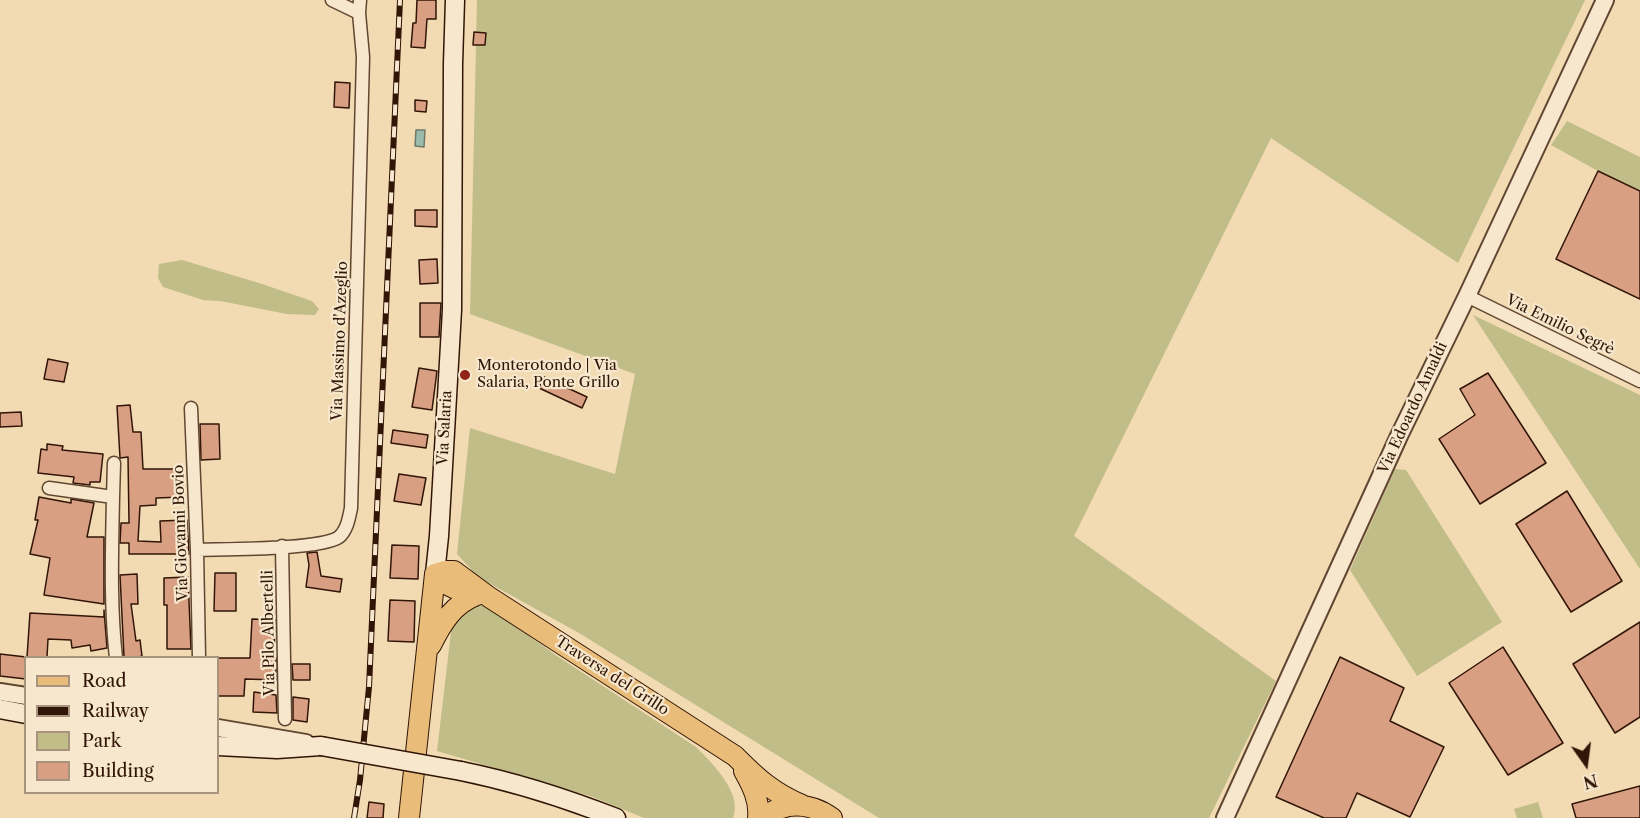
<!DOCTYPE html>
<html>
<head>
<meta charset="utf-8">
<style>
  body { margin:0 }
  #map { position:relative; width:1640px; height:818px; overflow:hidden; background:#f2dab2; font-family:"Libre Caslon Text",serif }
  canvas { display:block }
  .legend { position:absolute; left:24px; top:656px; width:195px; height:138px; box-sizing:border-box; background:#f7e7cd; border:2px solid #a8937e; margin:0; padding:8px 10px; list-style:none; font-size:18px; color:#311607 }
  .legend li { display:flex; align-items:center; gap:12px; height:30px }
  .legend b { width:30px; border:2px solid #a8937e }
  .north { position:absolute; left:1556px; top:734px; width:60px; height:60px; -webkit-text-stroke:4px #f7e7cd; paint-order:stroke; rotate:166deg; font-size:16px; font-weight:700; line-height:24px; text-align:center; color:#311607 }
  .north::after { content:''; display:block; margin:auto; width:21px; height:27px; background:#311607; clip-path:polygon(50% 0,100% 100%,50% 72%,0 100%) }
</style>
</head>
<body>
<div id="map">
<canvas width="1640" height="818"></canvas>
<ul class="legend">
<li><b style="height:8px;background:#e9bd79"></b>Road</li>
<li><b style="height:8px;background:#311607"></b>Railway</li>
<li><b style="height:16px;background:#c1bd88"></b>Park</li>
<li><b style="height:16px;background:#d99f82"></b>Building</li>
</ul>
<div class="north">N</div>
</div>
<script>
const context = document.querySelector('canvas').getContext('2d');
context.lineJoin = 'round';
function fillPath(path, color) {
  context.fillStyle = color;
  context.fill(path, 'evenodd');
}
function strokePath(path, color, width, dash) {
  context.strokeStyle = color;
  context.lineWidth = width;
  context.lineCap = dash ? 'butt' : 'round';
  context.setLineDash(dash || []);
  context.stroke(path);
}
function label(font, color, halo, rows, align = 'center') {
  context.font = font + ' "Libre Caslon Text",serif';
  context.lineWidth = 4.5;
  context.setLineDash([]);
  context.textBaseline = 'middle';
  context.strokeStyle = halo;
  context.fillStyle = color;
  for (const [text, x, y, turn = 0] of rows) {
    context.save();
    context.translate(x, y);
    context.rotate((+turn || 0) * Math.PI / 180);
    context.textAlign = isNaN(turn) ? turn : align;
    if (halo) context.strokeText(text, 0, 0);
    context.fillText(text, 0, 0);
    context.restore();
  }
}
fillPath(new Path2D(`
  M477 0H1585L1458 263 1271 138 1074 536 1276 681 1209 818H879L579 633 478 577 457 554 470 428 615 474 635 374 470 314Z
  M1567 121 1640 157V191L1598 171 1551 145Z
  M182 260 259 283 312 301 319 309 315 315 287 314 220 301 203 300 163 287 158 278 159 264Z
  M1473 315 1640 395V569Z
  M1395 469 1406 470 1502 622 1417 676 1350 570Z
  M482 605 496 612 557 656 696 747C712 763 743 793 733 818H644L593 797 437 751 453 615 470 608Z
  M1538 802 1543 818H1517L1514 809Z`), '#c1bd88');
const water = new Path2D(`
  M416 130H425L424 147 415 146Z`);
fillPath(water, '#9bbbad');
strokePath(water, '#71796b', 1.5);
const building = new Path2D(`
  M417 0H436V19H427L425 48 411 47 413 23H416Z
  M474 32 486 33 485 45H473Z
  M335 82 350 83 349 108 334 107Z
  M415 100 427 101 426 112 415 111Z
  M1598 171 1640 191V299L1556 259Z
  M415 210H437V227L415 226Z
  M437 259 438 283 420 284 419 260Z
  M420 303H441L439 337H420Z
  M48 359 68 363 64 382 44 379Z
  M419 368 437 371 432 410 412 407Z
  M1488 373 1546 463 1480 504 1439 439 1475 415 1460 389Z
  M544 377 587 397 582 408 539 388Z
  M130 405 133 432H141L143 469H183V497L156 498V505L140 506 138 541 161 542 160 521 187 520 189 554H129V543H120L121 523H129L128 457 120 458 117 406Z
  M21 412 22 426 0 427V413Z
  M200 424H219L220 459 201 460Z
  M393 430 428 435 426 448 391 443Z
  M47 444 63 446 62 450 103 454 100 482H90V485L73 483 74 477 38 473 41 449 47 450Z
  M399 474 426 478 421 505 394 501Z
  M1567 491 1622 581 1571 612 1516 524Z
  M39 497 71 503V499L94 503 87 537H104V604L44 595 50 558 30 554 38 520H35Z
  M392 545 419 546 418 579 390 578Z
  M317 552 321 576 342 579 340 592 306 587 309 565 307 553Z
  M215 573H236V611H214Z
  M137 574 138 604H131L136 641 140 640 142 656 139 657H124L120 575Z
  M188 577 191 649H167V605H164V578Z
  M390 600 415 601 414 642 388 641Z
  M104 610 107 648 91 651 90 645 72 648 71 640 48 639 47 657H27L30 613 104 617Z
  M252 619 275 620 274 658H276V680L245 679 244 696H218V658H250Z
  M1640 622V717L1615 733 1573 664Z
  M1503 647 1563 743 1508 775 1449 683Z
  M0 654 26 657V679L0 676Z
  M1340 657 1404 688 1390 721 1444 747 1410 817 1357 793 1346 818H1324L1276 797Z
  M292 664H310V680H293Z
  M254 692 276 695 277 713 253 712Z
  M293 697 309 699 307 722 293 720Z
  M1640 786V818H1576L1572 804Z
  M369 802 384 804 383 818H367Z`);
fillPath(building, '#d99f82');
strokePath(building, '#311607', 1.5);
const minor = new Path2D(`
  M332 0 359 13
  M1467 296 1640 381
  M191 408 197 550 199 658
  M49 488 113 497C112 551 110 604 116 658
  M113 497 114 463
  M282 546 285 719
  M197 550C224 549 321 550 339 537 347 530 349 518 351 508L363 57 359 13 360 0`);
const tertiary = new Path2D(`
  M0 692 26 696
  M218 728 306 743
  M1225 818 1399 436 1467 296 1605 0`);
const secondary = new Path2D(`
  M435 574 439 536 452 310 453 64 455 0
  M0 709 26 714
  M218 746 277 749 321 746
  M461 771C515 782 565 798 616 818`);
const primary = new Path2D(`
  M435 574 445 571H454L489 597 735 756C757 778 773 793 802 805
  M435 574C447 588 460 591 477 595
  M431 645C442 623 453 604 477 595
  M744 771C752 785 760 801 758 818
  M409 818 435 574
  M763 818C784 801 811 802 832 818`);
strokePath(minor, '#614732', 15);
strokePath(tertiary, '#614732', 20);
strokePath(secondary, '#311607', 21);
strokePath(primary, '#311607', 22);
strokePath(minor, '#f7e7cd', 12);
strokePath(tertiary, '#f7e7cd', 16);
strokePath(secondary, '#f7e7cd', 18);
strokePath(primary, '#e9bd79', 20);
const rail = new Path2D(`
  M354 818 360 780 369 687 400 0`);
strokePath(rail, '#311607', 6);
strokePath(rail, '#f7e7cd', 4, [11]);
const secondaryBridge = new Path2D(`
  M321 746 461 771`);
strokePath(secondaryBridge, '#311607', 21, []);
strokePath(secondaryBridge, '#f7e7cd', 18);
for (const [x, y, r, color] of [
  [465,375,6,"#8f2418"]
]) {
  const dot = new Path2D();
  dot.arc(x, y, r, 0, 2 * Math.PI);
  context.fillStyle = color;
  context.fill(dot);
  strokePath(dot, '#f7e7cd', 2);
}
label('15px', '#311607', '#f7e7cd', [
  ["Via Emilio Segrè",1560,325,26],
  ["Via Massimo d'Azeglio",340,341,-88],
  ["Via Edoardo Amaldi",1413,408,-65],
  ["Via Salaria",445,428,-87],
  ["Via Giovanni Bovio",181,533,-92],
  ["Via Pilo Albertelli",269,633,-91],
  ["Traversa del Grillo",612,676,33]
]);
label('15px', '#311607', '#f7e7cd', [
  ["Monterotondo | Via",477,366],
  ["Salaria, Ponte Grillo",477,383]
], 'left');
</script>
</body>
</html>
